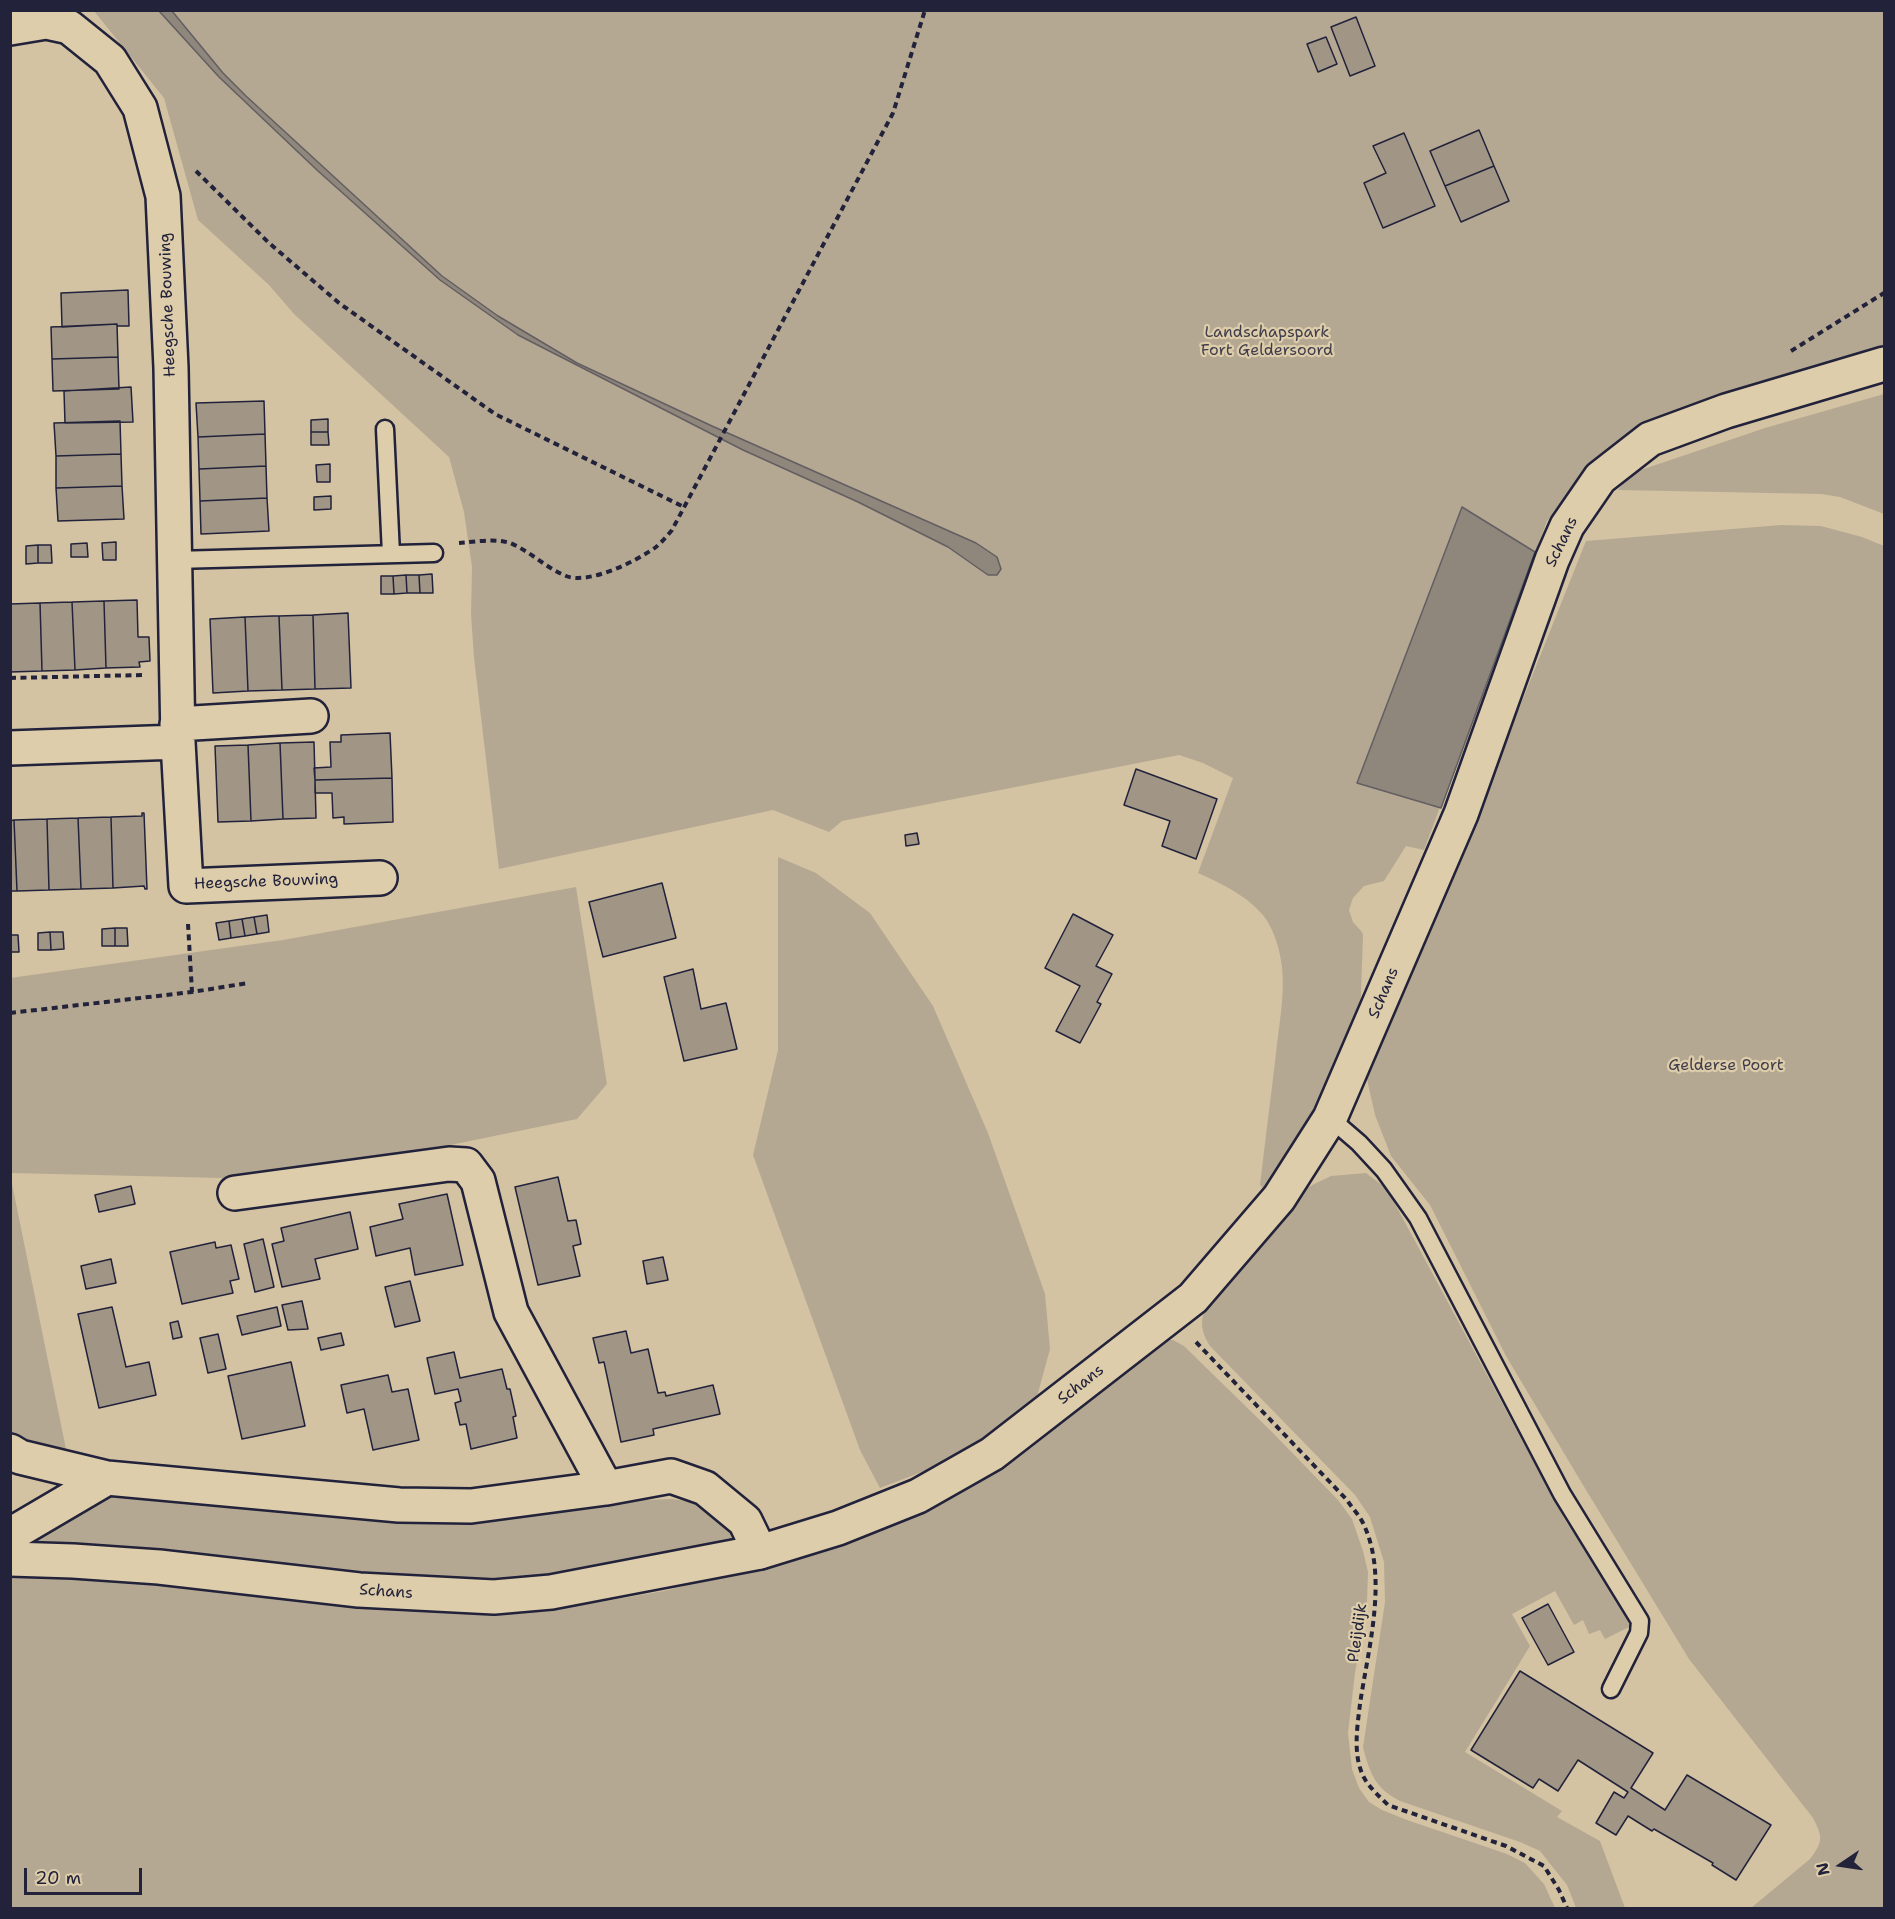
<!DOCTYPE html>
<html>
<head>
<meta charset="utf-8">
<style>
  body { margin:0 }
  #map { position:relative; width:1895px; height:1919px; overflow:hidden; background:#d3c3a3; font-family:"Shantell Sans",sans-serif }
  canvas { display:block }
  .frame { position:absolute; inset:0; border:12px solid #22223b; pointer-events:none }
  .north { position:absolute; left:1811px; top:1835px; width:60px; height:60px; -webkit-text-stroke:4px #decdaa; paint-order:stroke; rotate:257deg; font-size:16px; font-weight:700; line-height:24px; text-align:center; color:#22223b }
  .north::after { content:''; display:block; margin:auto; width:21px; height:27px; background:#22223b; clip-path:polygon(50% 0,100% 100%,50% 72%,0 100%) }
  .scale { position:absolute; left:24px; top:1868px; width:118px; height:27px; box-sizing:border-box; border:3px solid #22223b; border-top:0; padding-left:8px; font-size:18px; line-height:21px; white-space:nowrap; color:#22223b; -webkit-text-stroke:4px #decdaa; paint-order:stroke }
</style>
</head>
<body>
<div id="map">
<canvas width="1895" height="1919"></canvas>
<div class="frame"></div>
<div class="north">N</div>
<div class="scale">20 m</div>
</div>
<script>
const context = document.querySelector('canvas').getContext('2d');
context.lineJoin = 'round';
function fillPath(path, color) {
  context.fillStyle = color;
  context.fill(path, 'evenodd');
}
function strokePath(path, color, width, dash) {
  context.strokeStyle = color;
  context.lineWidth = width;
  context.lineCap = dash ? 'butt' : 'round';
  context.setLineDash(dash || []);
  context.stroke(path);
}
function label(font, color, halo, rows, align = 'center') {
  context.font = font + ' "Shantell Sans",sans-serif';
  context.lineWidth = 4.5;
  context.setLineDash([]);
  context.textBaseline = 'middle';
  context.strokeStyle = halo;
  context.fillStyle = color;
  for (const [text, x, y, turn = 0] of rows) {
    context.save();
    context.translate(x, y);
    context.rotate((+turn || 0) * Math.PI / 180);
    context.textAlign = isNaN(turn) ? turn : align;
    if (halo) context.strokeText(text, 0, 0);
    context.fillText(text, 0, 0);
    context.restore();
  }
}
fillPath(new Path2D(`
  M94 11H1884V348L1775 381 1603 455 1547 521 1424 850 1406 846 1384 881 1364 886 1353 898 1349 910 1353 922 1362 932 1363 935 1360 1022 1334 1085 1266 1191 1260 1185C1265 1141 1271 1097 1276 1053 1279 1025 1285 995 1282 967 1280 949 1273 925 1260 912 1244 894 1220 883 1198 873L1233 778 1203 763 1179 755 842 821 829 832 773 810 499 869 474 658 471 614 472 567 464 512 449 457 294 314 269 285 198 220 164 98Z
  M1884 394V514L1840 497 1821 494 1618 490 1629 474 1765 428Z
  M1781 525 1821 526 1862 537 1884 546V1908H1751L1810 1859C1823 1842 1823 1837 1813 1818L1689 1659 1583 1485 1506 1356 1430 1205 1391 1156 1375 1115 1366 1075 1467 839 1586 541Z
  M778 857 816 873 870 913 933 1006 988 1133 1045 1294 1050 1349 1035 1404 992 1445 880 1488 860 1450 753 1155 778 1050Z
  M576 887 607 1084 577 1119 358 1164 222 1178 11 1173 10 978 283 940Z
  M1366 1173 1387 1189 1565 1520 1630 1618 1631 1626 1605 1639 1600 1630 1589 1634 1583 1620 1574 1625 1555 1591 1512 1614 1530 1646 1465 1752 1562 1811 1557 1817 1600 1841 1625 1908H1576L1567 1885 1540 1851 1520 1842 1400 1801C1375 1788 1370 1774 1363 1747L1385 1602 1384 1562 1370 1517 1355 1495 1210 1346C1198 1327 1201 1317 1210 1298L1304 1189 1331 1176Z
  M10 1174 68 1459 11 1441Z
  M1163 1339 1173 1340 1184 1346 1272 1432 1338 1500 1352 1519 1363 1551 1368 1572 1367 1601 1355 1673 1348 1733 1352 1769 1359 1788 1369 1802 1382 1810 1407 1820 1507 1854 1525 1863 1544 1884 1555 1908H11L10 1574 94 1575 449 1611H528L588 1604 664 1591 736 1573 821 1547 990 1473 1039 1441Z
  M125 1493 533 1514 642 1500 672 1499 695 1502 733 1529 731 1541 724 1546 617 1568 529 1578 476 1582 389 1580 35 1547V1538L64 1523 102 1497Z`), '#b5a892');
const water = new Path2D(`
  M159 11H172L223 73 246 96 442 276 498 316 577 363 712 426 976 543 997 557 1001 569 997 575H988L948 547 858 502 743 450 518 335 440 280 318 171 219 77Z
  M1462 507 1535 552 1441 808 1357 783Z`);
fillPath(water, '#8f867c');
strokePath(water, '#635e62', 1.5);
const building = new Path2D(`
  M1356 17 1375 66 1350 76 1331 27Z
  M1326 37 1337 64 1318 72 1307 44Z
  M1479 130 1494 166 1445 186 1430 151Z
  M1404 133 1435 206 1383 228 1364 183 1386 173 1373 146Z
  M1494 166 1509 201 1461 222 1445 186Z
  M128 290 129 326H117V324L62 327 61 293Z
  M117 324 118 357 52 359 51 327Z
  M118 357 119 389 53 391 52 359Z
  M131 387 133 422 65 423 64 391Z
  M264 401 265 434 198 437 196 403Z
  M328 419V432H311V420Z
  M120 421 121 454 56 456 54 423Z
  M311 432H328L329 445H311Z
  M265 434 266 466 199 469 198 437Z
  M121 454 122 486 56 488V456Z
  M330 464V482H317L316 465Z
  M266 466 267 498 200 501 199 469Z
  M122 486 124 519 58 521 56 488Z
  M331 496V509L314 510V497Z
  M267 498 269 531 201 534 200 501Z
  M116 542V560H103L102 543Z
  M87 543 88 557H71V544Z
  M38 545H51L52 563H38Z
  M38 545V563L26 564V546Z
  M432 574 433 593H420L419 575Z
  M406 575 407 593 394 594 393 576Z
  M406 575H419L420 593H407Z
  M381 576H393L394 594H381Z
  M137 600 138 637H149L150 661 139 662 140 667 106 668 104 601Z
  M104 601 106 668 75 670 72 602Z
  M72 602 75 670 42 671 40 603Z
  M40 603 42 671 10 672V604Z
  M348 613 351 688 315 689 313 615Z
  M313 615 315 689 282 690 279 616Z
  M273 616H279L282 690 248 691 245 617Z
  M245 617 248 691 213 693 210 619Z
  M390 733 392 778 315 780 314 768 331 767 330 742H341V735Z
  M314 742 316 818 283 819 280 743Z
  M280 743 283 819 251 821 248 745Z
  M248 745 251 821 218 822 215 746Z
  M1136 769 1217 799 1196 859 1162 846 1170 821 1124 805Z
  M392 778 393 822 344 824V817L333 818 332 793H315V780Z
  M142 813H144L147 889H145L144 886 113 888 111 817 142 816Z
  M111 817 113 888 81 889 78 818Z
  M78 818 81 889 49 890 47 819Z
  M47 819 49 890 17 891 14 820Z
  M14 820 17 891H10V821Z
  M917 833 919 844 906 846 905 835Z
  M662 883 676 938 603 957 589 902Z
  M1073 914 1113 935 1096 966 1112 974 1097 1002 1101 1004 1080 1043 1056 1031 1080 986 1045 968Z
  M267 915 269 932 257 934 254 917Z
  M254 917 257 934 245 936 242 919Z
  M242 919 245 936 231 938 229 921Z
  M229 921 231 938 219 940 216 923Z
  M115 928V946H102V929Z
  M115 928H127L128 946H115Z
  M50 932H63L64 949 51 950Z
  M50 932 51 950H38V933Z
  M10 935H18L19 952H10Z
  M693 969 701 1009 726 1003 737 1049 684 1061 664 977Z
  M558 1177 568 1221 576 1220 581 1244 573 1246 580 1276 538 1285 515 1187Z
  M131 1186 135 1204 99 1212 95 1195Z
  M447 1194 463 1265 415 1275 410 1248 376 1256 370 1227 403 1219 399 1204Z
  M350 1212 358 1249 315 1259 320 1279 282 1287 272 1244 284 1241 281 1228Z
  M263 1239 274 1287 255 1292 244 1244Z
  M215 1242 216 1248 231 1245 239 1279 230 1281 233 1293 182 1304 170 1252Z
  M663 1257 668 1280 647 1284 643 1261Z
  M111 1259 116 1283 86 1289 81 1266Z
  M410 1281 420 1321 395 1327 385 1287Z
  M302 1301 308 1329 288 1330 282 1305Z
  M112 1307 126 1367 149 1362 156 1395 99 1408 78 1314Z
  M277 1307 281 1326 242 1335 237 1316Z
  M178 1321 182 1337 173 1339 170 1323Z
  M626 1331 631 1353 648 1349 658 1393 665 1392 666 1396 713 1385 720 1414 653 1429 654 1435 621 1442 604 1362 599 1363 593 1338Z
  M341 1333 344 1345 321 1350 318 1338Z
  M218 1334 226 1369 208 1373 200 1338Z
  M454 1352 460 1378 502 1369 507 1389H510L516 1416 513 1417 517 1438 471 1449 466 1424 460 1425 455 1403 461 1401 458 1389 435 1394 427 1358Z
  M291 1362 305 1426 242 1439 228 1376Z
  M388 1375 392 1392 408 1389 419 1440 373 1450 364 1409 347 1413 341 1385Z
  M1548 1604 1574 1652 1548 1665 1522 1618Z
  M1520 1671 1653 1753 1631 1788 1665 1810 1687 1775 1771 1825 1736 1880 1712 1865 1713 1863 1654 1829 1652 1831 1628 1816 1616 1835 1596 1823 1614 1792 1624 1798 1628 1792 1578 1760 1558 1791 1539 1779 1533 1788 1471 1750Z`);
fillPath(building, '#a19686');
strokePath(building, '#22223b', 1.5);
const service = new Path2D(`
  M385 429 391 554
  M175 560 434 553
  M1330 1118 1359 1143 1384 1170 1418 1218 1562 1494 1640 1621 1639 1633 1611 1689`);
const minor = new Path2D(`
  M10 28 46 22 69 27 110 60 140 108 163 196 171 368 178 742 186 886 380 878
  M177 724 311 716
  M10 748 178 742
  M235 1193 449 1164 466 1165 478 1181 511 1312 606 1488
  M10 1451 20 1457 107 1478
  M10 1535 107 1478 399 1505 471 1506 606 1488 671 1476 705 1488 745 1521 760 1552`);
const tertiary = new Path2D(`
  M10 1559 73 1561 159 1567 359 1590 494 1597 551 1592 760 1552 838 1528 918 1496 992 1454 1193 1298 1279 1198 1330 1118 1461 814 1552 560 1567 526 1600 478 1650 439 1726 411 1884 364`);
strokePath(service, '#22223b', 21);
strokePath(minor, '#22223b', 38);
strokePath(tertiary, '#22223b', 38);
strokePath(new Path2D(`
  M196 171 269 243 339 303 495 414 684 507
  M1791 351 1884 293
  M459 543C475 542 494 538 510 543 530 551 546 568 566 576 589 585 637 561 656 547 662 542 667 536 672 530L893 113 925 10
  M10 678 142 675
  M188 924 192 992
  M10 1013 192 992 248 983
  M1196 1342 1347 1500C1352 1508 1359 1515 1363 1523 1389 1576 1368 1649 1360 1704 1357 1729 1352 1759 1366 1781 1372 1790 1380 1797 1388 1805L1506 1846 1544 1866 1559 1890 1567 1908`), '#22223b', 4, [6, 4.5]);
strokePath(service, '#decdaa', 16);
strokePath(minor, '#decdaa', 33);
strokePath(tertiary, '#decdaa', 33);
label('16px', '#22223b', '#decdaa', [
  ["Heegsche Bouwing",168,305,-92],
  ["Schans",1562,542,-64],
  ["Heegsche Bouwing",266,882,-2],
  ["Schans",1384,993,-67],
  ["Schans",1081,1385,-38],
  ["Schans",386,1592,4],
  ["Pleijdijk",1358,1633,-82]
]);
label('16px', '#3f3d4c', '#decdaa', [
  ["Landschapspark",1267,333],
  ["Fort Geldersoord",1267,351],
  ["Gelderse Poort",1726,1066]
]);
</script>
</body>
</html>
